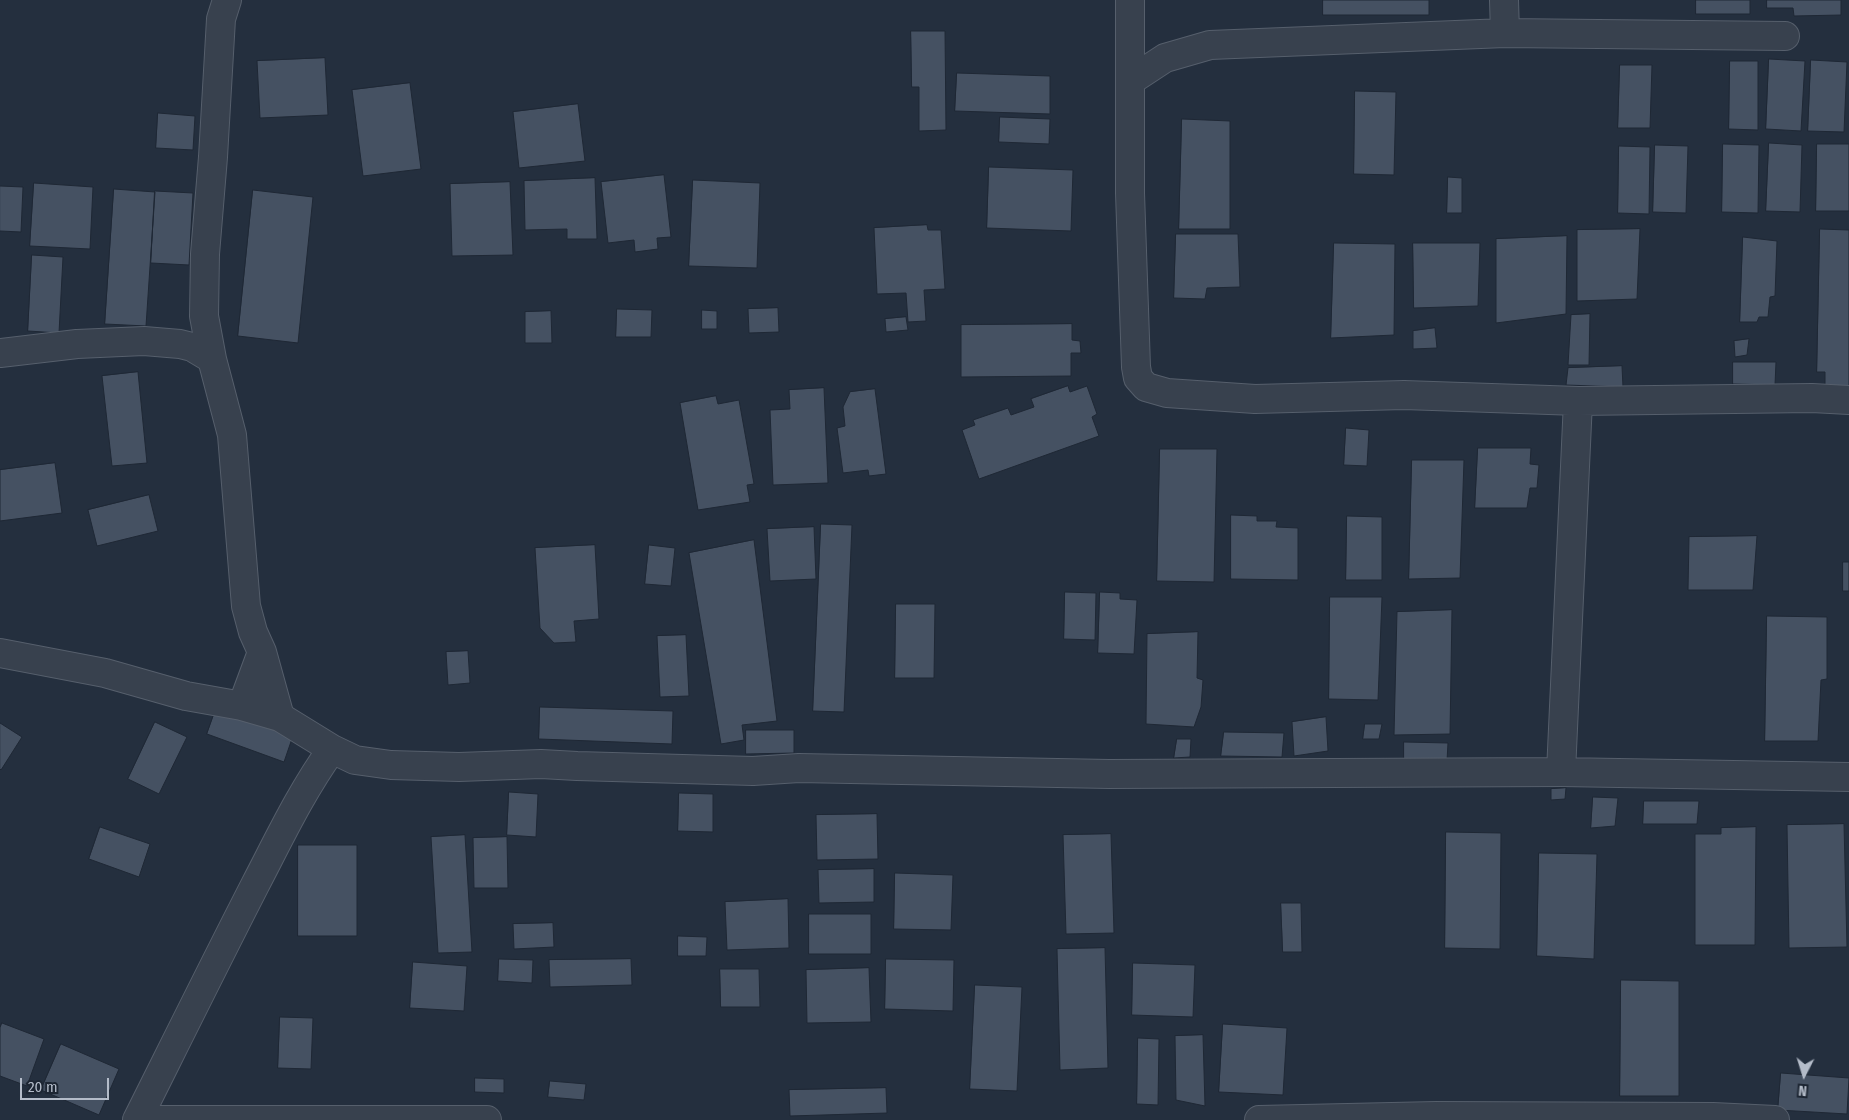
<!DOCTYPE html>
<html>
<head>
<meta charset="utf-8">
<style>
  body { margin:0 }
  #map { position:relative; width:1849px; height:1120px; overflow:hidden; background:#242f3e; font-family:"Fira Sans Condensed",sans-serif }
  canvas { display:block }
  .north { position:absolute; left:1779px; top:1050px; width:50px; height:50px; -webkit-text-stroke:4px #1d2633; paint-order:stroke; rotate:185deg; font-size:14px; font-weight:700; line-height:20px; text-align:center; color:#b4bcc9 }
  .north::after { content:''; display:block; margin:auto; width:18px; height:22px; background:#b4bcc9; clip-path:polygon(50% 0,100% 100%,50% 72%,0 100%) }
  .scale { position:absolute; left:20px; top:1078px; width:89px; height:22px; box-sizing:border-box; border:2px solid #b4bcc9; border-top:0; padding-left:6px; font-size:15px; line-height:18px; white-space:nowrap; color:#b4bcc9; -webkit-text-stroke:4px #1d2633; paint-order:stroke }
</style>
</head>
<body>
<div id="map">
<canvas width="1849" height="1120"></canvas>
<div class="north">N</div>
<div class="scale">20 m</div>
</div>
<script>
const context = document.querySelector('canvas').getContext('2d');
context.lineJoin = 'round';
function fillPath(path, color) {
  context.fillStyle = color;
  context.fill(path, 'evenodd');
}
function strokePath(path, color, width, dash) {
  context.strokeStyle = color;
  context.lineWidth = width;
  context.lineCap = dash ? 'butt' : 'round';
  context.setLineDash(dash || []);
  context.stroke(path);
}
const building = new Path2D(`
  M1323 0H1429V15H1323Z
  M1696 0H1750V14H1696Z
  M1767 0H1841V15L1794 16 1793 8H1767Z
  M911 31H945L946 130 919 131V87H912Z
  M325 58 328 115 260 118 257 61Z
  M1769 59 1805 61 1801 131 1766 129Z
  M1811 60 1847 62 1844 132 1808 131Z
  M1730 61H1758V130L1729 129Z
  M1620 65H1652L1650 128H1618Z
  M957 73 1050 76V114L955 111Z
  M410 83 421 169 363 176 352 90Z
  M1355 91 1396 92 1394 175 1354 174Z
  M578 104 585 161 519 168 513 112Z
  M158 113 195 116 193 150 156 148Z
  M1000 117 1050 119 1049 144 999 142Z
  M1182 119 1230 121V229H1179Z
  M1769 143 1802 145 1800 212 1766 211Z
  M1723 144 1759 145 1758 213 1722 212Z
  M1817 144H1849V211H1816Z
  M1655 145 1688 146 1686 213 1653 212Z
  M1619 146 1650 147 1649 214 1618 213Z
  M989 167 1073 170 1071 231 987 228Z
  M664 175 671 237 657 238 658 249 635 252 634 240 608 243 601 182Z
  M1448 177 1462 178V213H1447Z
  M595 178 597 239H567V229L525 230 524 181Z
  M693 180 760 183 757 268 689 266Z
  M510 182 513 255 452 256 450 184Z
  M34 183 93 187 90 249 30 246Z
  M0 186 23 187 21 232 0 231Z
  M114 189 155 192 146 326 105 324Z
  M253 190 313 197 298 343 238 336Z
  M155 191 193 193 189 265 151 263Z
  M927 225 928 230H941L945 289 924 290 926 321 908 322 906 293 877 294 874 228Z
  M1640 229 1637 299 1577 301V230Z
  M1820 229 1849 230V390H1825V372H1817Z
  M1176 234H1238L1240 287 1207 288 1205 299 1174 298Z
  M1567 236 1566 314 1496 323V239Z
  M1743 237 1777 241 1775 296 1770 297 1768 317H1759L1757 322H1740Z
  M1334 243 1395 244 1394 335 1331 338Z
  M1413 243H1480L1478 306 1414 308Z
  M32 255 63 257 59 333 28 331Z
  M778 308 779 332 749 333 748 309Z
  M617 309 652 310 651 337H616Z
  M702 310 717 311V329H702Z
  M551 311 552 343H525V312Z
  M1590 314 1589 365H1568L1571 315Z
  M906 317 908 330 886 332 885 319Z
  M1072 324V340L1080 341 1081 353H1071V376L961 377V325Z
  M1435 328 1437 348 1413 349V331Z
  M1749 339 1747 355 1735 357 1734 341Z
  M1733 362H1776L1775 385 1733 384Z
  M1622 366 1623 387 1566 385 1568 368Z
  M138 372 147 463 112 466 102 376Z
  M1068 386 1070 392 1087 386 1097 414 1092 417 1099 436 979 479 962 430 975 425 973 420 1008 408 1011 415 1034 407 1031 399Z
  M824 388 828 483 773 485 770 410 790 409 789 390Z
  M875 389 886 474 869 476 868 470 843 473 837 428 845 426 843 407 850 392Z
  M716 396 718 404 739 400 754 484 747 485 750 502 698 510 680 403Z
  M1346 428 1369 430 1367 466 1344 465Z
  M1478 448H1531L1530 464 1539 465 1537 488H1530L1527 508H1475Z
  M1160 449H1217L1214 582 1157 581Z
  M1412 460H1464L1460 578 1409 579Z
  M55 463 62 513 0 521V470Z
  M149 495 158 531 97 546 88 510Z
  M1231 515 1257 516V521H1277L1276 527 1298 528V580L1231 579Z
  M1347 516 1382 517V580H1346Z
  M821 524 852 525 844 712 813 711Z
  M814 527 816 579 770 581 767 529Z
  M1757 536 1753 590H1688L1689 537Z
  M754 540 777 721 742 725 744 740 721 744 689 553Z
  M595 545 599 619 574 621 576 642 554 643 540 628 535 548Z
  M649 545 675 548 671 586 645 584Z
  M1843 562H1849V591H1843Z
  M1065 592 1096 593 1095 640 1064 639Z
  M1100 592 1120 593V599L1137 600 1134 654 1098 653Z
  M1330 597H1382L1378 700 1329 699Z
  M896 604H935L934 678H895Z
  M1452 610 1450 734 1394 735 1397 612Z
  M1767 616 1827 617V679L1821 680 1818 741H1765Z
  M1198 632 1197 678 1203 680 1201 707 1194 727 1146 724 1147 634Z
  M686 635 689 696 660 697 657 636Z
  M468 651 470 683 448 685 446 652Z
  M218 703 295 730 284 762 207 734Z
  M540 707 673 711 672 744 539 739Z
  M1326 717 1328 751 1294 756 1292 722Z
  M155 722 187 737 159 794 128 779Z
  M0 723 22 737 1 770 0 769Z
  M1365 724H1382L1379 739H1363Z
  M746 730H794V753L746 754Z
  M1224 732 1284 733 1282 757 1221 756Z
  M1177 739H1191L1190 757 1174 758Z
  M1404 742 1448 743 1447 761 1404 760Z
  M1566 788 1565 799 1551 800V789Z
  M509 792 538 794 536 837 507 835Z
  M679 793 713 794V832L678 831Z
  M1593 797 1618 798 1615 826 1591 828Z
  M1644 801H1699L1697 824H1643Z
  M877 814 878 859 817 860 816 815Z
  M1844 824 1847 947 1789 948 1787 825Z
  M100 827 150 844 139 877 89 859Z
  M1756 827 1755 945H1695V834H1721V828Z
  M1446 832 1501 833 1500 949 1445 948Z
  M1111 834 1114 933 1066 934 1063 835Z
  M465 835 472 952 438 953 431 837Z
  M507 837 508 888H474L473 838Z
  M298 845H357V936H298Z
  M1539 853 1597 854 1594 959 1537 956Z
  M874 869V902L819 903 818 870Z
  M895 873 953 875 951 930 894 929Z
  M788 899 789 948 727 950 725 902Z
  M1281 903H1301L1302 952H1283Z
  M809 914H871V954H809Z
  M553 923 554 947 514 949 513 924Z
  M678 936 707 937 706 956H678Z
  M1105 948 1108 1068 1060 1070 1057 949Z
  M499 959 533 960 532 983 498 981Z
  M631 959 632 985 550 987 549 960Z
  M886 959 954 960 953 1011 885 1009Z
  M413 962 467 966 464 1011 410 1008Z
  M1133 963 1195 965 1193 1017 1132 1015Z
  M869 968 871 1022 807 1023 806 970Z
  M720 969H759L760 1007H721Z
  M1621 980 1679 981V1096H1620Z
  M975 985 1022 987 1017 1091 970 1089Z
  M280 1017 313 1018 311 1069 278 1068Z
  M2 1023 44 1039 27 1086 0 1076V1028Z
  M1223 1024 1287 1028 1283 1095 1219 1092Z
  M1203 1035 1205 1106 1176 1100 1175 1036Z
  M1138 1038 1159 1039 1158 1105 1137 1104Z
  M61 1044 119 1069 99 1115 41 1090Z
  M1781 1073 1849 1078 1847 1114 1778 1110Z
  M475 1078 504 1079V1093L475 1092Z
  M550 1081 586 1084 584 1100 548 1097Z
  M886 1088 887 1113 790 1116 789 1090Z`);
fillPath(building, '#455162');
strokePath(building, '#1f2835', 1);
const minor = new Path2D(`
  M227 0 221 19 213 157 205 254 204 316 212 359 232 435 246 606 253 632 262 652 280 717
  M1130 0V193L1136 367 1138 378 1146 387 1167 393 1255 399 1404 395 1578 401 1812 398 1849 400
  M1505 33 1785 36
  M1130 81 1165 58 1210 45 1505 33 1504 0
  M0 353 77 344 144 341 180 344 192 347 212 359
  M0 653 105 673 186 696 242 706 280 717 332 749 355 760 391 765 459 767 541 764 577 766 753 771 799 768 1109 774 1561 772 1849 777
  M242 706 262 652
  M1561 772 1578 401
  M137 1120C176 1042 215 963 255 885 279 839 301 792 332 749
  M137 1120H487
  M1259 1120 1436 1116 1713 1117 1775 1120`);
strokePath(minor, '#565f6c', 30);
strokePath(minor, '#38414e', 28);
</script>
</body>
</html>
